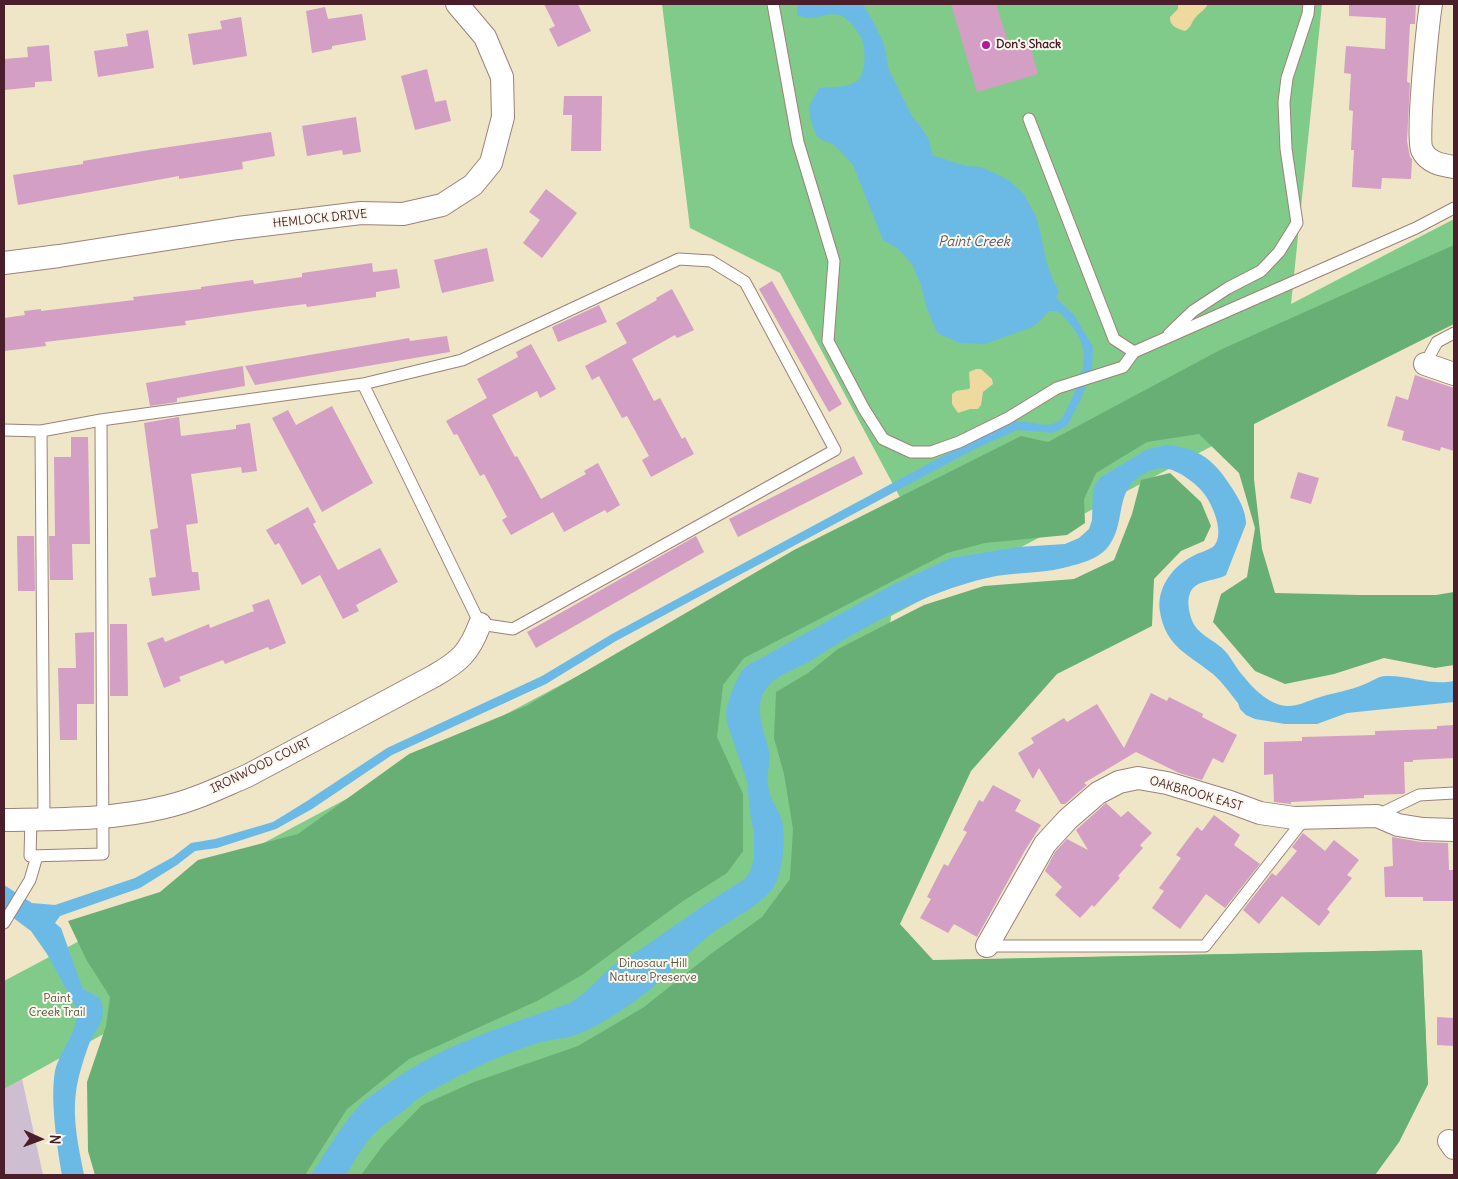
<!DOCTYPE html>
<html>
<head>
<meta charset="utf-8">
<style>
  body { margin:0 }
  #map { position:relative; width:1458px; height:1179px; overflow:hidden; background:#efe5c7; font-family:Delius,sans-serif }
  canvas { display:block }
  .frame { position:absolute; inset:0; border:5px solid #4a1f2b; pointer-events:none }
  .north { position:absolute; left:15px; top:1114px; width:50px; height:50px; -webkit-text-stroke:4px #fbf7ec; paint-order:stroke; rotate:92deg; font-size:14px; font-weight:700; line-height:20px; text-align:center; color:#4a1f2b }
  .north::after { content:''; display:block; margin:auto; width:18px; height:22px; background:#4a1f2b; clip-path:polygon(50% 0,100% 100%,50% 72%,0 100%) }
</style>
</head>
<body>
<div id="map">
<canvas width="1458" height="1179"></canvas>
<div class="frame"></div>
<div class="north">N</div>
</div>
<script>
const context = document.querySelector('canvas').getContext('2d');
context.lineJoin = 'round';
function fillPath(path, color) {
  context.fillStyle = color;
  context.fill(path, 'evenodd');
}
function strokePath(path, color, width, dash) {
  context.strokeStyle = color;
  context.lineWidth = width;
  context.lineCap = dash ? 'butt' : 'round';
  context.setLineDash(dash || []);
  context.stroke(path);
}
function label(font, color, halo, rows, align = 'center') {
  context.font = font + ' Delius,sans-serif';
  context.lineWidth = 4;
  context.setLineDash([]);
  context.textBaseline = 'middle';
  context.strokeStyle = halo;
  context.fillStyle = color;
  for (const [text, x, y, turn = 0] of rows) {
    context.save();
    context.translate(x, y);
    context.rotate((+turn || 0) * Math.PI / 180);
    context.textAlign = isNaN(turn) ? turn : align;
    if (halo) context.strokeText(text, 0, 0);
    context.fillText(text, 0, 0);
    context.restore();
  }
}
fillPath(new Path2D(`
  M22 1079 43 1175H4V1089Z`), '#cdbed2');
fillPath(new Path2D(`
  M662 4H1322L1291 304 1454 219V318L891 616 858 962 1422 950 1428 1084 1399 1142 1375 1175H100L109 1031 4 1089V981L903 503 780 273 690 228Z`), '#80cb89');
fillPath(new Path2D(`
  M1454 245V324L1254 424V479L1262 549 1275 593 1360 595H1436L1454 592V665L1435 668 1384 658 1334 674 1285 684 1255 671 1213 622 1221 594 1247 577 1255 528 1239 473 1199 434 1147 442 1096 473 1084 499 1085 523 1067 535 985 543 947 553 744 658 723 685 717 737 743 794V851L727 873 683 901 582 975 537 1001 409 1059 347 1109 305 1175H95L88 1151 87 1082 106 1026 110 997 86 959 68 921 160 892 198 860 298 834 409 754 526 706 794 550 1021 436 1048 442 1220 350Z
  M1170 473 1201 502 1211 526 1204 541 1181 551 1154 579 1152 626 1057 674 971 771 900 924 933 960 1422 950 1428 1084 1399 1142 1375 1175H361L384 1144 422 1105 474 1082 578 1046 644 1007 712 953 762 917 790 879 793 829 784 774 774 738 776 692 808 673 838 649 924 605 984 586 1074 579 1114 560 1132 514 1141 480Z`), '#68af75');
fillPath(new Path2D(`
  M1178 4H1208C1205 10 1200 12 1196 17 1191 22 1192 27 1185 31 1178 29 1169 26 1170 17L1178 9Z
  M976 369H981L992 379 993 384 983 392 981 405 978 409H970L958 413 952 404V394L956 391 969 389 970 387 969 372Z`), '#eeda9e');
fillPath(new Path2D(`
  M797 4H863L874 23 884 44 889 70 912 116 921 127 929 140 932 155 966 166 981 167 1007 179 1023 193 1036 216 1041 235 1046 261 1053 280 1059 291 1056 298 1075 316 1093 347 1092 369 1081 399 1067 426 1053 433 1017 430 973 450 616 641 546 684 392 755 312 809 276 829 217 848 195 851 177 865 140 888 60 916 55 923 61 928 81 984 83 989 100 998C109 1022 95 1027 88 1047 83 1061 78 1077 76 1092 72 1119 79 1149 84 1175H62C57 1147 50 1099 55 1071 60 1049 81 1030 76 1007L47 954 31 931 4 911V885L32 903 55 905 135 878 173 857 191 843 215 839 273 822 307 801 387 748 542 676 612 634 969 442C980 437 1005 424 1015 422 1029 419 1048 431 1060 420 1065 416 1068 405 1071 400 1090 362 1090 340 1057 311H1049L1038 323 1030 328 985 344 959 343 937 333 926 306 921 285 912 264 897 248 883 240 853 165 834 145 820 139 816 135 811 121 809 106 819 88C832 86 845 89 857 81 866 74 866 51 862 40 858 31 849 18 839 15 829 12 816 19 808 18 805 18 801 16 797 15Z
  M1167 445C1201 449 1214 460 1232 488 1239 499 1246 511 1246 524L1226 575C1214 582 1196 579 1190 593 1186 602 1190 619 1195 626 1202 636 1213 640 1222 648 1231 656 1236 669 1245 678 1254 690 1273 707 1289 706 1297 706 1306 702 1314 699 1331 693 1349 691 1365 684 1373 681 1378 676 1386 676 1409 675 1432 686 1454 681V702L1347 713 1317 724H1285L1255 719 1246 715 1240 709 1238 703C1230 693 1222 682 1213 674 1188 654 1166 647 1160 612 1156 588 1173 566 1193 556 1199 552 1208 551 1214 546 1226 533 1211 500 1201 490 1194 482 1180 472 1169 469 1161 467 1154 469 1147 472 1113 488 1127 519 1110 544 1101 559 1079 564 1063 568 1038 574 1012 572 987 578 926 592 864 626 812 660 796 670 772 675 763 694 755 710 764 732 768 747 772 762 766 771 768 785 769 799 778 808 782 821 786 836 783 875 773 888 757 908 731 919 711 934 693 948 677 966 660 981 640 999 601 1026 576 1035 564 1039 550 1039 538 1043 506 1053 475 1067 446 1083 437 1088 427 1092 419 1098 413 1102 408 1108 401 1113 393 1119 384 1124 377 1131 364 1143 355 1160 346 1175H311C326 1152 342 1124 361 1104 369 1096 380 1090 389 1083 444 1044 507 1025 570 1003L583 994 612 966 638 951 713 899 745 879 750 872 754 858V834L750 813 747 781 727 723 726 711 731 693 742 670 751 663 765 656 892 585 951 558 1018 547 1065 544 1079 538 1089 529 1092 520 1093 489 1096 483 1101 477 1148 449Z`), '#6bbae6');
fillPath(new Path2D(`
  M544 4H578L591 31 558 47 549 29 555 26Z
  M951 4H996L1010 48 1029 42 1038 74 977 92Z
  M1349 4H1416L1415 24H1410L1407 82 1410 83 1407 141 1410 157 1412 159 1411 179 1382 178 1381 189 1352 187 1354 150H1351L1353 111 1349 110 1351 74 1344 73 1346 46 1385 49 1386 18 1349 16Z
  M325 7 328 19 362 14 366 40 332 46V49L312 53 306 11Z
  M241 17 247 56 193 65 188 34 222 29 220 21Z
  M148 30 154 68 98 77 94 51 128 46 126 34Z
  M49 45 52 81 35 82V87L4 90V59L28 57 27 47Z
  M427 69 435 102 446 100 451 121 415 130 401 76Z
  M564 96H602L601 151H571L572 115H563Z
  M356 117 361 152 343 155 342 150 307 156 302 126Z
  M271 132 275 156 242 162 243 169 179 179V176L18 205 13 175 83 164V161L149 150Z
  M546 189 577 213 542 258 523 243 540 220 529 212Z
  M487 248 494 281 442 293 434 260Z
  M372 263 373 272 397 269 400 288 376 292V297L307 307 306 304 275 308 185 321 186 325 45 342 46 346 4 351V318L25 315 24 311 41 309V311L134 300 133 297 201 289V287L253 280 254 284 302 277V273Z
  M772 281 842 404 829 412 759 289Z
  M672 289 694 330 677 338 675 335 632 359 654 401 660 398 682 439 685 437 694 454 651 477 642 460 649 456 627 416 622 418 599 376 592 380 585 366 627 343 616 323 657 300 656 298Z
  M599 305 607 322 558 342 552 327Z
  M447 336 450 352 255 385 245 366 409 338 410 341Z
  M531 344 556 389 540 398 537 391 492 415 515 457 517 456 541 499 586 474 584 471 598 463 620 505 607 513 605 510 564 532 553 512 511 535 502 520 507 517 484 474 480 476 457 434 454 435 446 421 487 398 477 379 518 357 516 352Z
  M243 366 245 386 177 398V402L150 406 146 383Z
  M1415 375 1454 388V451L1441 447 1440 451 1402 440 1404 431 1387 426 1396 396 1408 400Z
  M332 406 373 483 322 512 272 418 288 410 296 425Z
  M179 417 181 436 236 429V425L250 423 257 471 242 473 241 467 191 474 198 523 186 525 192 572H198L200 590 152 596 149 578 156 577 150 530 158 528 144 423Z
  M71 437H88L90 544H72L73 580H50L49 536H55L54 457H71Z
  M854 456 863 474 738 537 729 519Z
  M1298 472 1319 478 1311 504 1290 498Z
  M308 507 316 522 313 524 338 570 380 548 398 582 356 605 359 611 343 619 320 575 302 585 279 543 275 545 266 530Z
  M17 536H34L35 591H18Z
  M696 536 704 552 536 648 527 632Z
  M269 599 286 643 270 650 268 647 225 664 223 660 179 677 181 681 164 688 147 643 163 637 165 642 209 624 210 628 254 611 252 605Z
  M110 624H127L128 696H110Z
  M94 632V704H77V740H60L58 668H76L75 633Z
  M1151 693 1167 701 1169 697 1203 714 1202 717 1237 735 1223 763 1213 758 1202 780 1179 773 1136 752 1084 783 1087 785 1065 804H1061L1039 768 1033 779 1018 753 1034 743 1031 738 1064 718 1067 722 1097 704 1124 748Z
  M1454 725V758L1413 760V762H1404L1405 793 1403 794 1364 795V798L1291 802V804L1274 802 1273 774 1264 775V742L1302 741V737L1375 735V731L1437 729V726Z
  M993 785 1021 800 1015 811 1041 825 1024 852 977 937 954 924 948 933 920 918 931 899 927 897 944 864 948 866 967 832 963 830 979 800 983 802Z
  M1106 803 1121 817 1128 811 1152 833 1140 845 1143 848 1118 876 1120 878 1094 907 1092 905 1080 918 1055 895 1062 887 1045 871 1055 852 1067 839 1088 850 1076 830Z
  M1214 815 1240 835 1234 845 1260 864 1225 908 1206 894 1180 929 1152 908 1164 891 1159 888 1181 858 1176 855 1197 827 1202 831Z
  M1303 833 1325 851 1334 840 1359 860 1347 875 1352 878 1327 909 1330 912 1319 926 1282 896 1259 924 1243 910 1272 873 1276 876 1297 851 1292 847Z
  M1392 837 1421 842 1448 843 1449 870H1454V901H1423V897H1385L1384 867 1393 866Z
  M1437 1017 1454 1018V1046L1437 1045Z`), '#d39fc4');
const lane = new Path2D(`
  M773 4 798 142 834 261 828 341 864 409 883 439 911 452H931L959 442 1008 418 1057 388 1123 367 1134 352
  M1029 119 1114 339 1134 352 1416 228 1454 208
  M1169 334 1193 311 1228 288 1261 271 1279 252 1297 223 1286 149 1284 102 1287 78 1308 14 1309 4
  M1425 364 1437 342 1454 333
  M101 420 363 384 480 624 513 629 835 450 745 282 711 261 679 259 462 360 363 384
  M4 430 41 431 44 819
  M1378 815 1419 795 1454 793
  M31 819 30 856 103 854 101 420 41 431
  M4 923 30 880 37 856
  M987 946H1205L1305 818`);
const street = new Path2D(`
  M1431 4C1428 23 1416 138 1422 150 1428 163 1442 165 1454 167
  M4 263 59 256 238 228 361 213 403 214 442 205 473 185 491 163 503 117 502 77 485 37 457 4
  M1425 364 1454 374
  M4 820C58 819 112 820 165 807 193 801 221 787 247 776L434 676C460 661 469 653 480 624
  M987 946 1045 844 1068 819 1098 793 1119 782 1138 778 1167 783 1230 802 1260 813 1294 818 1377 816 1398 825 1423 829 1454 830
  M1449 1141 1454 1148`);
strokePath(lane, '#9c8279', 13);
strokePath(street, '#9c8279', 24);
strokePath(lane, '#fff', 11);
strokePath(street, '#fff', 22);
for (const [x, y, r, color] of [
  [986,45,5,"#b5179e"]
]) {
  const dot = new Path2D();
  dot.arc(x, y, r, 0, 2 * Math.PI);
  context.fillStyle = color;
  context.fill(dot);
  strokePath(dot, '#fbf7ec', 2);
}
label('bold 12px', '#4a1f2b', '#fbf7ec', [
  ["Don's Shack",996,45]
], 'left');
label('12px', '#4a1f2b', '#fbf7ec', [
  ["HEMLOCK DRIVE",320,219,-6],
  ["IRONWOOD COURT",261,766,-26],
  ["OAKBROOK EAST",1196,794,16]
]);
label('12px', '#5a5347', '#fbf7ec', [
  ["Dinosaur Hill",653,964],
  ["Nature Preserve",653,978],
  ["Paint",57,999],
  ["Creek Trail",57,1013]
]);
label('italic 14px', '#56556c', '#fbf7ec', [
  ["Paint Creek",974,242]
]);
</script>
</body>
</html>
